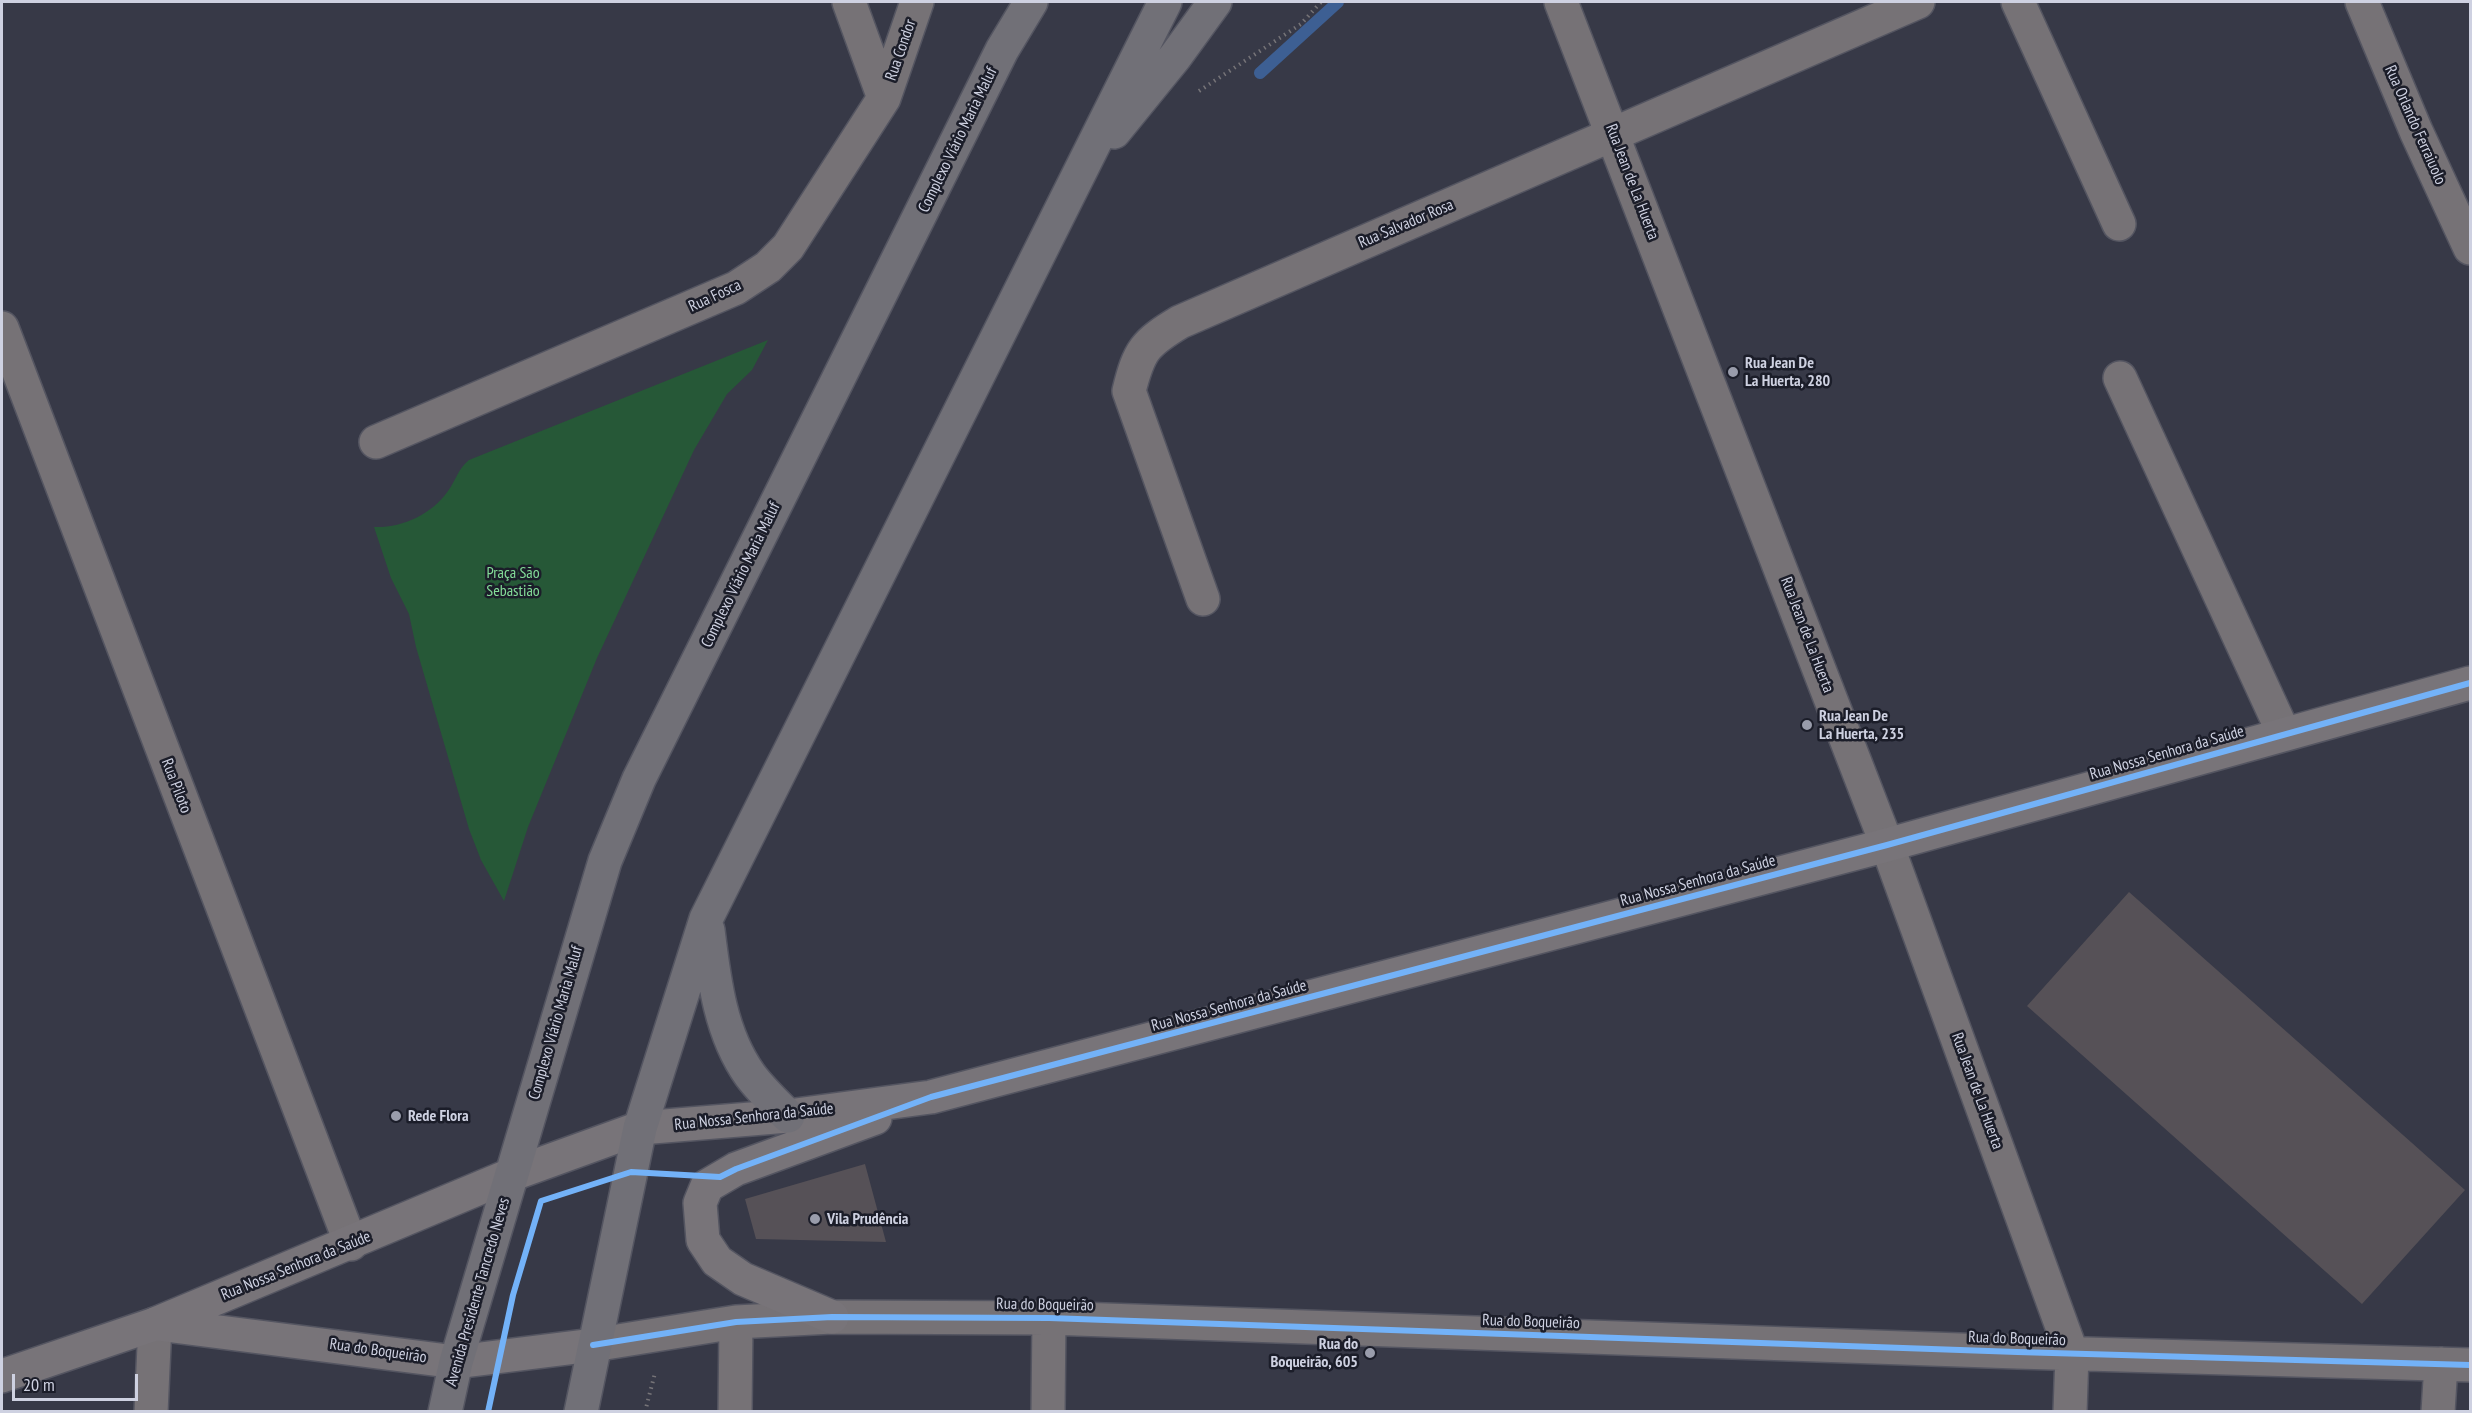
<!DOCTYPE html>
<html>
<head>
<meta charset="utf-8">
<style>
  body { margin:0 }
  #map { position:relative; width:2472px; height:1413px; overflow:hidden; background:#373947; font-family:"PT Sans Narrow",sans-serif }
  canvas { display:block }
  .frame { position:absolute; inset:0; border:3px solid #ced1e1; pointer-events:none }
  .scale { position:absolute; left:12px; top:1374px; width:126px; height:27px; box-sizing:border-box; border:3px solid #ced1e1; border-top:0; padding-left:8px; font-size:18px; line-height:21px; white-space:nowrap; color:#ced1e1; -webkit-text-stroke:4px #1b1d29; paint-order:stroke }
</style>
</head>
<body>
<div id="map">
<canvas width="2472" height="1413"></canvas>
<div class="frame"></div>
<div class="scale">20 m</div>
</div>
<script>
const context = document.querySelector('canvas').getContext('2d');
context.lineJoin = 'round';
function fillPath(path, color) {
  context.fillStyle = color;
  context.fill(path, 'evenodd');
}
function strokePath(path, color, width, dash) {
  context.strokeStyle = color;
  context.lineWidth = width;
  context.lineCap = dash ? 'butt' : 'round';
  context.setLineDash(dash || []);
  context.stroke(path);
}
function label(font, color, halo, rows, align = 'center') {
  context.font = font + ' "PT Sans Narrow",sans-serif';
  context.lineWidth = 5;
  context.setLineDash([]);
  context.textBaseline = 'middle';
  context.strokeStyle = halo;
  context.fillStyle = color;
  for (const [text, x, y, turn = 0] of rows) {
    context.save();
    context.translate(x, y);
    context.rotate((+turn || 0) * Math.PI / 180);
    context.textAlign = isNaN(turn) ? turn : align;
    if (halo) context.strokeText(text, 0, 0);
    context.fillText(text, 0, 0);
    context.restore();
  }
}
fillPath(new Path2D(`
  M768 340 752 370 727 394 694 450 597 658 528 827 504 901 481 860 469 829 416 647 409 614 391 578 374 527C402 528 431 515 448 491 456 480 458 469 469 460Z`), '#265837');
strokePath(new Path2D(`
  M1260 73 1338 2`), '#3d5f93', 12);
fillPath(new Path2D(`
  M2129 892 2465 1190 2362 1304 2027 1006Z
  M865 1164 886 1242 756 1239 745 1199Z`), '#565157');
const minor = new Path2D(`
  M849 2 884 98
  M1561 2 1887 845 2072 1354 2070 1412
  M2018 2 2119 224
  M2362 2 2416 131 2470 248
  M2 328 351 1244
  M2120 378 2284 734
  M376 442 736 288 768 267 788 247 884 98 917 2
  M1203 599 1129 391C1139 350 1145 343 1180 322L1918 2
  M593 1345 736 1322 832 1317 1049 1318 2017 1352 2470 1365
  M151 1412 155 1324
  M735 1412 736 1322
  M1048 1412 1049 1318
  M2438 1412 2441 1364`);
const major = new Path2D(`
  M832 1317 743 1279 717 1261 703 1240 700 1203 707 1186 736 1169 875 1118
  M157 1324 456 1362 593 1345
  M2 1376 155 1324 513 1174 640 1128 788 1116 931 1097 1887 845 2470 683`);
const highway = new Path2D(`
  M1114 132 1175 57 1215 2
  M708 930C714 979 720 1033 750 1075 761 1090 775 1103 788 1116
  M445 1412 456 1362 605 861 639 779 1002 50 1031 2
  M581 1412 640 1128 706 919 1165 2`);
strokePath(minor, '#545561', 36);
strokePath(major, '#545561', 36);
strokePath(highway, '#545561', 36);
strokePath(new Path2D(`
  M1199 91 1301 24 1321 2
  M645 1412 655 1373`), '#767478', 4, [1.5, 4.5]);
strokePath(minor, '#767276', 33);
strokePath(major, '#787479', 33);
strokePath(highway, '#717077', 33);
strokePath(new Path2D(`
  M593 1345 736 1322 832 1317 1049 1318 2017 1352 2470 1365
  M488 1412 513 1295 541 1201 631 1172 720 1177 736 1169 931 1097 1887 845 2470 683`), '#73b2f8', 6);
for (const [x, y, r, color] of [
  [1733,372,6,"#999cab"],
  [1807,725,6,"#999cab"],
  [396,1116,6,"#999cab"],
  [815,1219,6,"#999cab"],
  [1370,1353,6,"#999cab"]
]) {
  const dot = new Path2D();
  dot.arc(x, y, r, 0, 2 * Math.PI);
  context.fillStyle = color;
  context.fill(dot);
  strokePath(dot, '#1b1d29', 2);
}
label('16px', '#ced1e1', '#1b1d29', [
  ["Rua Condor",901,50,-71],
  ["Rua Orlando Ferraiuolo",2415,125,66],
  ["Complexo Viário Maria Maluf",958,140,-64],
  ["Rua Jean de La Huerta",1632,182,69],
  ["Rua Salvador Rosa",1406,224,-23],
  ["Rua Fosca",715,296,-25],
  ["Complexo Viário Maria Maluf",741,575,-64],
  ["Rua Jean de La Huerta",1807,635,69],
  ["Rua Nossa Senhora da Saúde",2167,753,-16],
  ["Rua Piloto",176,786,69],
  ["Rua Nossa Senhora da Saúde",1698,881,-15],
  ["Rua Nossa Senhora da Saúde",1229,1006,-15],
  ["Complexo Viário Maria Maluf",556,1023,-74],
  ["Rua Jean de La Huerta",1977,1091,70],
  ["Rua Nossa Senhora da Saúde",754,1117,-6],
  ["Rua Nossa Senhora da Saúde",296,1266,-22],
  ["Avenida Presidente Tancredo Neves",478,1292,-74],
  ["Rua do Boqueirão",1045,1305,1],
  ["Rua do Boqueirão",1531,1322,2],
  ["Rua do Boqueirão",2017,1339,2],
  ["Rua do Boqueirão",378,1351,8]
]);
label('bold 16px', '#ced1e1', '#1b1d29', [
  ["Rua Jean De",1745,363],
  ["La Huerta, 280",1745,381],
  ["Rua Jean De",1819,716],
  ["La Huerta, 235",1819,734],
  ["Rede Flora",408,1116],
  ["Vila Prudência",827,1219],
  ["Rua do",1358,1344,"right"],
  ["Boqueirão, 605",1358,1362,"right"]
], 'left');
label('16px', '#84dd99', '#1b1d29', [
  ["Praça São",513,573],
  ["Sebastião",513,591]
]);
</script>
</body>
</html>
